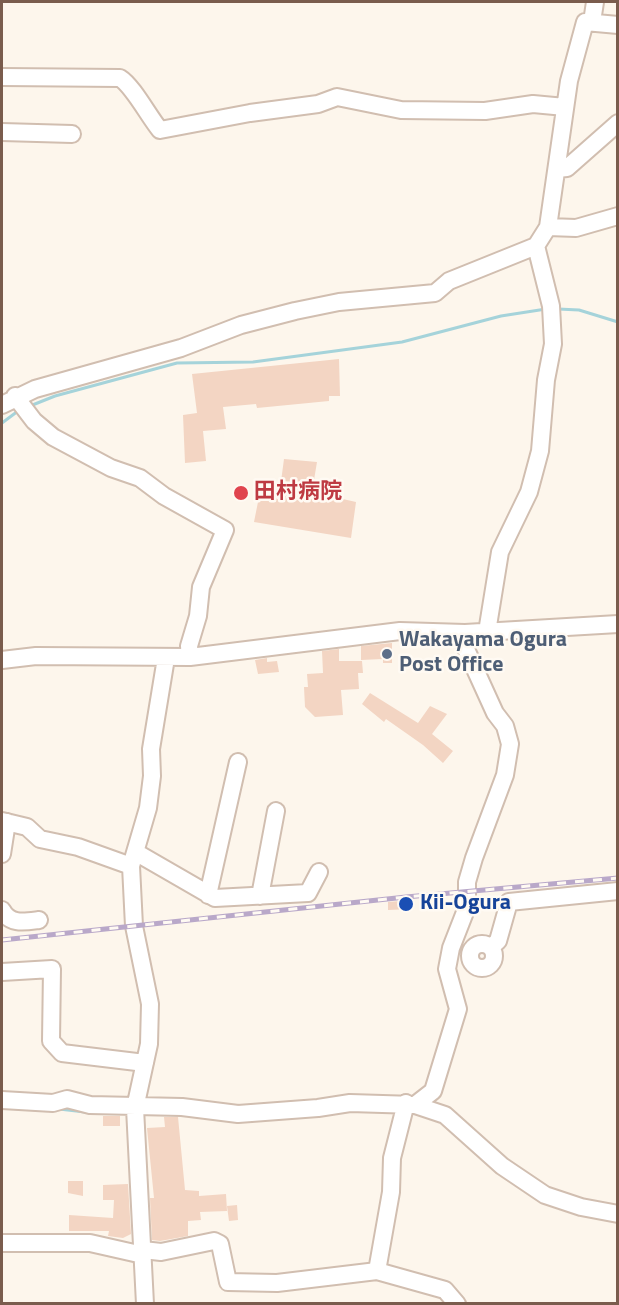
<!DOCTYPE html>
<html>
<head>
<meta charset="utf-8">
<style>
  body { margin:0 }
  #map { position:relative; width:619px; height:1305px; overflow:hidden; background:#fdf6ec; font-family:"Titillium Web",sans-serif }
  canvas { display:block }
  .frame { position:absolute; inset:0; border:3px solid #7a5c4d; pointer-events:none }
</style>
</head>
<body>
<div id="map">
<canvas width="619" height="1305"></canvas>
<div class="frame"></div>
</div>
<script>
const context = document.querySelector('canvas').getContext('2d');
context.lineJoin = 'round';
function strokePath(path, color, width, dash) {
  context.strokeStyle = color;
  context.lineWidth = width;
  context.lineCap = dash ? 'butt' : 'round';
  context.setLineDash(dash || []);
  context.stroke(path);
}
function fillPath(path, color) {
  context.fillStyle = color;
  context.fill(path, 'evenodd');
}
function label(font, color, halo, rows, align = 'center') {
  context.font = font + ' "Titillium Web","Noto Sans JP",sans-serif';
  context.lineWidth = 5;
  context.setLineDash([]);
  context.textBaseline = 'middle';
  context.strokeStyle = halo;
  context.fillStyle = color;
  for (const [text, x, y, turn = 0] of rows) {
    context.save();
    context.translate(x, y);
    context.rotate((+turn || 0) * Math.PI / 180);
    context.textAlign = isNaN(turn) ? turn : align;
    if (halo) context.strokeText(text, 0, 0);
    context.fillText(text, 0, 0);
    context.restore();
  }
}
strokePath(new Path2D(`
  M558 309 579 310 618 322
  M30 406 55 396 177 363 253 362 402 342 501 316 546 309
  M2 423 18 411
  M59 1109 85 1112`), '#a5d3da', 3);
fillPath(new Path2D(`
  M339 359 340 396H329V401L257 408 256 404 223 407 226 429 203 431 206 461 185 463 183 415 197 413 192 374Z
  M284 459 317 462 312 492 356 502 351 538 254 522 261 487 280 489Z
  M392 643V663H383V659L361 660V646Z
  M339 649V661H362L363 673H358L359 689 341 690 343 715 315 717 305 707 304 687H308L307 674 323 673 322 651Z
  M267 658V662L277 661 279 672 258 674 255 660Z
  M370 693 418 723 430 706 447 714 432 734 453 751 443 763 423 745 386 719 384 722 362 704Z
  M412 900V909L388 910V902Z
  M103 1116H120V1126H103Z
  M164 1117H178L185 1190 199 1191V1196L226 1194 227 1211 200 1212 201 1220 188 1221V1236L160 1241 152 1240 150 1198H154L147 1128 165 1127Z
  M68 1181H83V1196L68 1193Z
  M128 1184 131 1234 123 1238 108 1236 109 1231H69V1215L113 1218 114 1200H103V1185Z
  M237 1205 238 1220 229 1221 227 1206Z`), '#f3d5c3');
const minor = new Path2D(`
  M592 22 595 2
  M2 77 120 78C133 86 149 117 160 130L250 113 318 104 337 97 401 110 485 111 533 104 565 107
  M2 132 72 134
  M557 169 567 168 618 123
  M548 227 576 228 618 216
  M15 396 34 421 53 437 111 468 140 478 164 496 225 530 201 587 198 616 189 646 190 657
  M2 405 35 389 181 348 241 325 295 311 339 302 435 293 449 281 536 246 548 227 569 81 585 22 618 25
  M487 632 500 552 529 492 540 451 546 380 553 344 551 306 536 246
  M2 660 36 656 190 657 400 631 465 633 618 624
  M2 821 27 827 40 839 78 847 131 866
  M137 853 215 898 308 893 319 872
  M2 854 7 822
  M208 895 238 762
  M260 896 276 811
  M2 910C10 925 24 922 39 920
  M470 956a12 12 0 1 1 24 0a12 12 0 1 1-24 0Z
  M491 947 498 941 509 902 618 891
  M2 972 52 969 51 1041 62 1053 145 1063
  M2 1100 53 1103 67 1099 90 1105 182 1107 238 1114 318 1108 350 1103 415 1105 445 1115 502 1166 545 1195 581 1207 618 1214
  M415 1105 433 1091 458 1009 447 969 451 948 467 907V882L474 858 505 775 510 744 505 726 495 713 465 647V633
  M2 1243H90L143 1255
  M143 1250 161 1252 214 1241 220 1244 228 1282 277 1283 377 1271 445 1290 457 1304
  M377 1271 391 1192 392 1158 406 1103
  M145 1304 135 1108 149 1044 150 1004 134 926 131 866 148 808 152 776 151 749 166 658`);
strokePath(minor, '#d1beb0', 20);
strokePath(minor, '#fff', 16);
const rail = new Path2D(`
  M2 940 406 897 618 878`);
strokePath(rail, '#b9a8c9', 5);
strokePath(rail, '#fffaf3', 3, [9]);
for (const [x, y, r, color] of [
  [241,493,8,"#e0444e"],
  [387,654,6,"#5c6f8a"],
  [406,904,8,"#1a4fb4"]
]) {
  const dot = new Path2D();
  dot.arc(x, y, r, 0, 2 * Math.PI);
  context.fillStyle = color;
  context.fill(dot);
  strokePath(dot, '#fffaf3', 2);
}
label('bold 22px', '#be3a42', '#fffaf3', [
  ["田村病院",254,493]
], 'left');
label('bold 22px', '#4e5e75', '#fffaf3', [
  ["Wakayama Ogura",399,641],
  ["Post Office",399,666]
], 'left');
label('bold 22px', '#164399', '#fffaf3', [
  ["Kii-Ogura",420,904]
], 'left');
</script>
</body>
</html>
